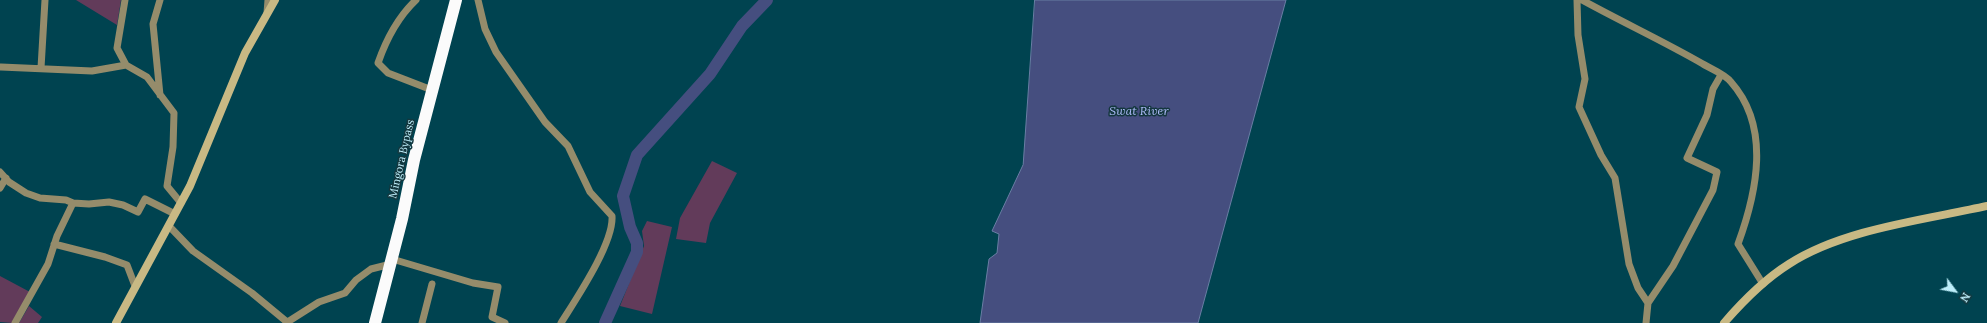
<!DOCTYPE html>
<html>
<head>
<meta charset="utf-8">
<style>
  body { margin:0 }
  #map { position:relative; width:1987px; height:323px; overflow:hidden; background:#004350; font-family:Lora,serif }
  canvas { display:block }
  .north { position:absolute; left:1935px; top:271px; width:40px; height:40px; -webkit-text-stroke:3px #14373e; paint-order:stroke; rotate:122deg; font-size:11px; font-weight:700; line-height:16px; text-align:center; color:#bdeefa }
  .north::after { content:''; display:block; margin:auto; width:14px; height:18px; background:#bdeefa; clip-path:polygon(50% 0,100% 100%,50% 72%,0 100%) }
</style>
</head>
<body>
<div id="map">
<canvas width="1987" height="323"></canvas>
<div class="north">N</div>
</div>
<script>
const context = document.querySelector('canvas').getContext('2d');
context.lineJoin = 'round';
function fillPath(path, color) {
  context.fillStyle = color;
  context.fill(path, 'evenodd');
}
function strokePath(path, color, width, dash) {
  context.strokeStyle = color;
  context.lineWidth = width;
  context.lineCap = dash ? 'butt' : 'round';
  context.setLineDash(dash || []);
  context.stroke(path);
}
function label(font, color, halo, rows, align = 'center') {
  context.font = font + ' Lora,serif';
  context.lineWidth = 3;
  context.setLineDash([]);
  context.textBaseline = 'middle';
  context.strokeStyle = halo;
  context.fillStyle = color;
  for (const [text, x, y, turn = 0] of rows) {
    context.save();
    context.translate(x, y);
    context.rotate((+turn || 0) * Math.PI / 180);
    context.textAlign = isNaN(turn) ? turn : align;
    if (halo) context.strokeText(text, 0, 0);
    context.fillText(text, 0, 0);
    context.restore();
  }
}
fillPath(new Path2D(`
  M76 0H121L117 25Z
  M712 161 737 173 710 223 706 243 676 239 680 218Z
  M647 221 672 227 652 314 620 306 644 246 642 231Z
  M0 276 30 292 12 323 0 322Z
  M29 306 42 317 38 323H19Z`), '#623b5a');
const water = new Path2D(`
  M1035 0H1286L1198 323H980L989 259 997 253 999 234 992 231 1023 165Z`);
fillPath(water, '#454e7f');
strokePath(water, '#697ea4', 1);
strokePath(new Path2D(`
  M605 323 637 252V243L630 227 623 196 637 155 710 74 742 26 767 0`), '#454e7f', 12);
strokePath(new Path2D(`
  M125 0 117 48 126 65 147 77 174 113 173 147 167 186 181 203
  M160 0 153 24 160 95
  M416 0C398 17 386 40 378 63L388 73 432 90
  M478 0 485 29 496 52 545 122 568 146 590 192 612 216C614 243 576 299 561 323
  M1577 0 1578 35 1585 79 1579 107 1601 155 1615 178 1629 264 1638 288 1648 303
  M1582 0C1622 22 1663 41 1703 64 1711 69 1725 74 1731 82 1771 127 1757 192 1738 244L1763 284
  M267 13 268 0
  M1 67 92 71 126 65
  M41 68 45 0
  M0 172 9 182 26 193 40 198 66 200 73 203 89 204 109 202 123 205 138 212 145 199 175 214
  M0 188 6 178
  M169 226 193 251 252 293 287 322
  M54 244 105 257 127 265 135 286
  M392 259 473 283 498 287 492 317 505 323
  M15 323 48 264 57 236 73 203
  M286 323 319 302 345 293 356 280 371 269 391 264
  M422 323 432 284
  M1646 323 1648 303 1673 266 1713 190 1717 172 1687 158 1707 115 1713 89 1721 75`), '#958c6b', 7);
strokePath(new Path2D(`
  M116 323 190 186 245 53 275 0
  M1724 323C1743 301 1765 279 1789 264 1843 229 1924 220 1987 206`), '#c8b984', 8);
strokePath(new Path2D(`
  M375 323 402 219 414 160 456 0`), '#fbfbfb', 12);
label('11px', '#bdeefa', '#14373e', [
  ["Mingora Bypass",402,159,-77]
]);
label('italic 12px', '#afbcfa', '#14373e', [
  ["Swat River",1139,112]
]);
</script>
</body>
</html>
